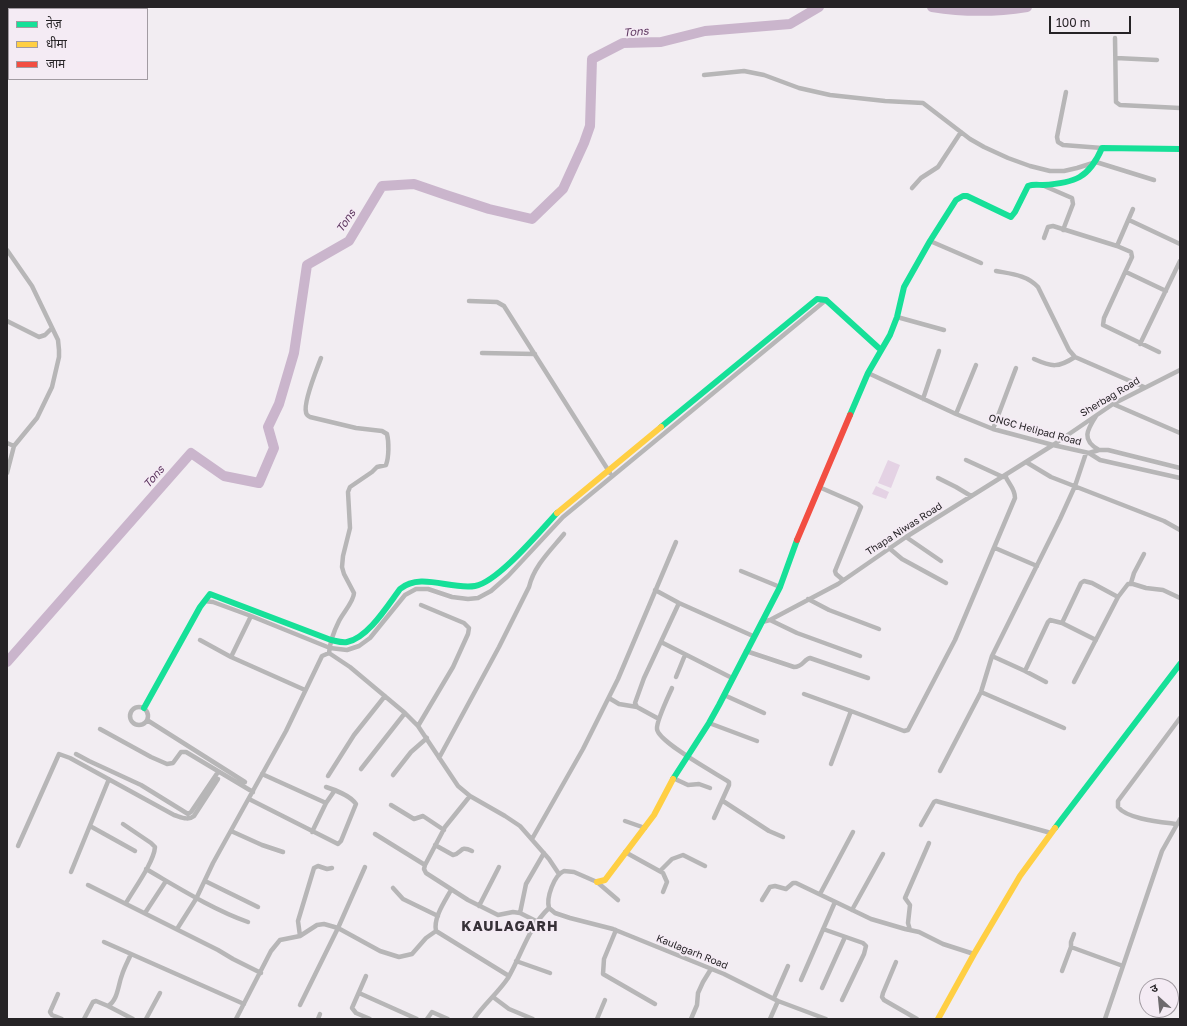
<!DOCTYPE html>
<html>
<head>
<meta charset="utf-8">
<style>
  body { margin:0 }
  #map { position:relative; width:1187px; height:1026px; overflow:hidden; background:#f2edf2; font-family:"Golos Text","Noto Sans Devanagari",sans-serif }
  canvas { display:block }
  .frame { position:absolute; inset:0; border:8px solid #262326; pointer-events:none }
  .legend { position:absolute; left:8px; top:8px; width:140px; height:72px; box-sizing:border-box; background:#f4ebf4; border:1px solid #a29ba2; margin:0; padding:5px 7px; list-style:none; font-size:12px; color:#262326 }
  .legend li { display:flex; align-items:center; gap:8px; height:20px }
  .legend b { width:20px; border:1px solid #a29ba2 }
  .north { position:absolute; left:1139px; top:978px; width:40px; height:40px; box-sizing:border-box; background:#f4ebf4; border:1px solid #a29ba2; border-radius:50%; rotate:333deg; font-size:11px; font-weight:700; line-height:16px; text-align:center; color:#262326 }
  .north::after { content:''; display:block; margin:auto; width:14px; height:18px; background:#6d6a6d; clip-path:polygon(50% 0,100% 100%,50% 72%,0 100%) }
  .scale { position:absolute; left:1049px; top:16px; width:82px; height:18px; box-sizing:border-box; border:2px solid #262326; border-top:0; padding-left:5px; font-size:12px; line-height:14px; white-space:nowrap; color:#262326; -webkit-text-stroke:3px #f4ebf4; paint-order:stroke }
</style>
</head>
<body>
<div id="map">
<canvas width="1187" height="1026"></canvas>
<div class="frame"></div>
<ul class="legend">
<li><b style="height:5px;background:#16e098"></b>तेज़</li>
<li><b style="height:5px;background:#ffcf43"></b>धीमा</li>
<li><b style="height:5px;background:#f24e42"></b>जाम</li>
</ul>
<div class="north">उ</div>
<div class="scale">100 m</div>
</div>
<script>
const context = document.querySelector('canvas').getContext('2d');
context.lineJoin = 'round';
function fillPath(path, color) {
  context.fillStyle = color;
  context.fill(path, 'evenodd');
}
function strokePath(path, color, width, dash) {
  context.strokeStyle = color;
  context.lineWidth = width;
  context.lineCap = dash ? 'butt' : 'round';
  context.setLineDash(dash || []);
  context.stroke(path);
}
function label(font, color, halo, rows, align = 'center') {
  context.font = font + ' "Golos Text",sans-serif';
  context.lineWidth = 4;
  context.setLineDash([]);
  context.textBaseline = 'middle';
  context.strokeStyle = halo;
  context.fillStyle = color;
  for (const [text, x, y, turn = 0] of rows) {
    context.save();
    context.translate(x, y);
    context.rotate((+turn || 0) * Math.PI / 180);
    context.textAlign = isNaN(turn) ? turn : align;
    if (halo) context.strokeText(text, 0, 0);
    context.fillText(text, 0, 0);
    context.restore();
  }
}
fillPath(new Path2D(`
  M888 460 900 465 891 488 878 483Z
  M876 486 889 492 886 499 872 494Z`), '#e4d2e4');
strokePath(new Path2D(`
  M932 7C963 12 996 12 1027 7
  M7 662 191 453 224 476 259 483 274 448 268 427 279 404 294 353 307 265 349 241 382 186 414 184 446 195 489 209 532 219 563 189 584 143 590 126 592 59 623 43 661 42 705 31 790 24 819 7`), '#cab5cc', 10);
strokePath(new Path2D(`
  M1115 38 1116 102 1120 105 1180 108
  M1116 58 1157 60
  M704 75 744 71 764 75 799 88 830 95 885 101 923 103 970 139 984 147 1008 158 1030 166 1050 171H1064L1077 168 1096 162 1154 180
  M1066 92 1057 137 1058 142 1063 145 1102 148
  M1042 185 1072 198 1073 204 1063 230
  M912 188 921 178 938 167 961 132
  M1129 220 1180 244
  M1044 238 1048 227 1053 226 1117 246 1131 252 1132 257 1104 318 1103 325 1159 352
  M930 241 981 263
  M1117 246 1133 209
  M7 250 32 286 58 340 59 350V357L52 387 37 418 14 446 7 473
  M996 271C1012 274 1027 275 1038 287L1069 350 1075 357 1144 387
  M1126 272 1166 291
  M469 301 497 302 504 306 610 473
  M897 317 944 330
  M7 321 39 337 45 335 51 329
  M1140 344 1180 261
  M482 353 535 354
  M321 358C317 369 303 402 306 412 306 415 307 415 310 417L356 428 382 431 387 434C389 442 389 457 386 465L377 467 372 472 350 487 348 492 350 528 343 556 342 567 344 574 354 593C354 601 343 613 339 621 334 631 330 642 329 653L350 667 405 713 418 726 458 786 470 796 505 816 520 826 549 859 559 874
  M1034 359C1052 367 1058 368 1075 357
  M868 373 956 414 993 429 1053 445 1089 453 1100 460 1180 478
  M923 399 939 351
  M1113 404 1180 433
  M956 414 976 365
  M1096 416C1087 430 1081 440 1099 450
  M993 429 1016 368
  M7 443 14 446
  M1089 453 1099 450H1108L1180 468
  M966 460 1003 477
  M1026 462 1051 477 1164 521 1180 530
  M938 478 956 487 971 496
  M819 487 858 504 861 507 835 571 836 574 843 580
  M906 537 941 561
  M889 548 902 559 946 583
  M995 548 1037 566
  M741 571 780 587
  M1131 583 1134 573 1144 554
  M655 590 679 603 753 636
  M808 599 829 610 879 629
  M204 601 213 602 251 616 330 648 347 650 359 646 370 638 405 595 416 589H428L452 597 468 599 478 598 491 591 508 576 563 517 826 300
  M770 620 797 633 860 656
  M762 622 770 620 838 584 906 537 1053 445 1113 404 1180 370
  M1062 623 1081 583 1084 581 1092 583 1118 597
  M200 640 231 657 305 690
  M661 642 732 678
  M746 651 794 667C803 667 804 659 810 658L868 678
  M992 656 1025 671 1046 682
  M231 657 251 616
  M1025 671 1048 622 1050 620 1062 623 1096 640
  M676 677 685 655
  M1074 682 1118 597 1128 584H1133L1146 588 1163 590 1180 598
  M672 688C668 697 656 722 657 729 658 742 717 774 729 782V785L714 818
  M981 692 1064 728
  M804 694 851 711 904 731 908 730 955 640 1015 498C1015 488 1008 484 1005 475
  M724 695 764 713
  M609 698 619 704 637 707
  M130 716a9 9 0 1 1 18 0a9 9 0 1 1-18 0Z
  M659 719 637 707 635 703 644 678 679 603
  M147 720 245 782
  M709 723 757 741
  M418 726 453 667 468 634 469 628 464 623 421 605
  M100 729 151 757 167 764 173 763 181 752H186L253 792
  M76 754 89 761 141 785 188 814 191 812 218 772
  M439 758 499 647 529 587C534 566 550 551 564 534
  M831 764 851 711
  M361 769 405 713
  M940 771 981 692 992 656 1060 519 1075 486 1086 453
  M262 774 326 803
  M393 775 411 752 427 738
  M328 776 354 735 385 696
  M673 778 688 785 699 784 710 788
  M470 796 445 827 425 865 424 869 426 873 468 900 498 915 513 912 520 913 536 921
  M249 799 338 844 341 841 356 804C350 795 335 790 326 787
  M723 801 769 831 783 837
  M391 805 414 819 423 816 444 830
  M625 821 645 828
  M123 824 151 843 155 847C154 862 134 889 126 903
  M1176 824C1161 822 1127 819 1118 807V801L1180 718
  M921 825 934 802 936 801 1051 833
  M90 826 135 851
  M231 831 262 845 283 852
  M312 832 326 803 335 790
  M375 834 425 865
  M532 839 583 749 618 679 676 542
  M435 845 453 855C463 853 459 845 472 851
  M18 846 59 754 70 758 174 815C181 817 188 821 194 816L218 779
  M625 852 663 873 667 882 663 892
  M146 869C179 888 212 909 248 922
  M660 871 672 859 683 855 705 866
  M71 872 109 779
  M205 881 258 907
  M88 885 218 950 233 959 261 973
  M393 888 403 899 438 916
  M451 890C445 901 433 918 436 931L509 976
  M820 894 853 832
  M762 900 770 887 775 886 786 889 793 883H796L871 919 905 929 919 932 943 944 974 954
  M479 906 499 867
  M549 908 555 913 570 918 613 929 724 974 778 1001 826 1019
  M549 908C546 898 554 875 564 871L574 872 597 882 618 900
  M852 910 883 854
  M145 913 166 881
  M520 913 526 884 544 853
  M177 929 196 899 213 863 286 731 322 656 329 653
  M823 929 863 943 866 946 864 954 842 1000
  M616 930 604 959 603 974 655 1004
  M910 930 908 923 910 905 905 898 929 843
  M300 936 298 921 314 868 318 866 327 869 332 868
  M104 942 244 1004
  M1071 947 1123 966
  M516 961 550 973
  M896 962 883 993 882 997 884 1000 917 1019
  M1062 971 1071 947V942L1074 934
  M366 976 352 1008 356 1013 370 1019
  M801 980 835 902
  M822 988 845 937
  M359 993 417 1019
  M58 994 50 1012 52 1015 62 1019
  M493 997 509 1009 533 1019
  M774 998 788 966
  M300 1005 338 928 365 867
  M108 1006 133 1019
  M84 1019 93 1002 96 1001 108 1006C118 1000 118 985 122 975 124 968 128 961 131 954
  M146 1019 160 993
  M236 1019 271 951 280 940 300 936 317 925 324 924 338 928 380 951 399 957 412 954 426 938 436 931
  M318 1019 320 1014
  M427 1019 432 1012 448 1019
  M474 1019C484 1004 498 993 508 978 522 954 528 928 549 908
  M597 1019 605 1000
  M691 1019 697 1005 698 993 703 982 711 969
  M770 1019 778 1001
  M1105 1019 1162 851 1180 819`), '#b7b6b7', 4.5);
strokePath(new Path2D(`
  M850 415 868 373 890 335 897 317 904 287 930 241 956 200 963 196H967L1011 217 1015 212 1028 186C1033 184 1038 185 1043 185 1075 183 1089 178 1102 148L1180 149
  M661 427 817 299 826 300 881 350
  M144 708 200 607 210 594 331 640C336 641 342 643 347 642 368 638 388 605 400 589 421 572 450 590 475 586 498 582 540 531 557 513
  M673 779 709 723 719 705 780 587 797 540
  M1055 828 1180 664`), '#16e098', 6);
strokePath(new Path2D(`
  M557 513 661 427
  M597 882 605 880 654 815 673 779
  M938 1019 974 954 1020 876 1055 828`), '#ffcf43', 6);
strokePath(new Path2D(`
  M797 540 850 415`), '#f24e42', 6);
label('10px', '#262326', '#f4ebf4', [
  ["Sherbag Road",1110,397,-31],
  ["ONGC Helipad Road",1035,430,15],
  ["Thapa Niwas Road",904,529,-33],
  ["Kaulagarh Road",692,952,22]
]);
label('italic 11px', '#5b345d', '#f4ebf4', [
  ["Tons",636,32,-5],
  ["Tons",346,221,-56],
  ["Tons",154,477,-49]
]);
context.letterSpacing = '1px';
label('bold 14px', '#373138', '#f4ebf4', [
  ["KAULAGARH",510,927]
]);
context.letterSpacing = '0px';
</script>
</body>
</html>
